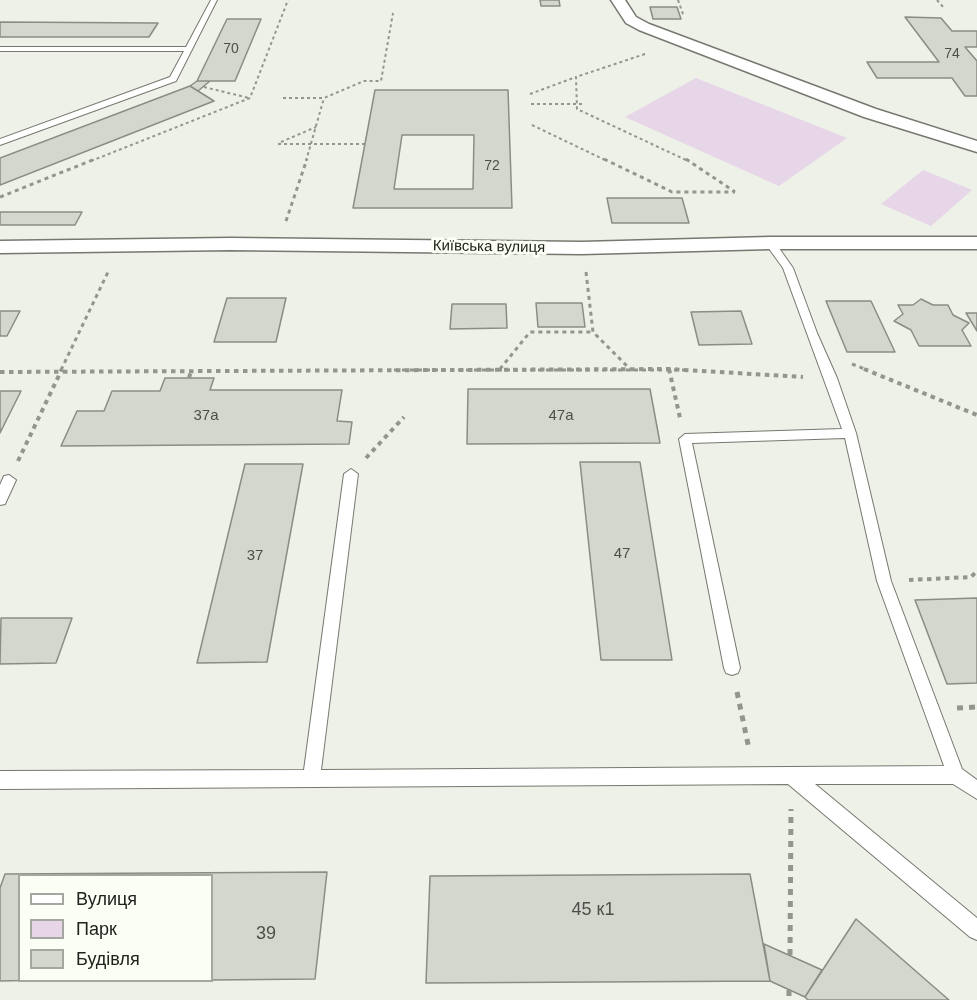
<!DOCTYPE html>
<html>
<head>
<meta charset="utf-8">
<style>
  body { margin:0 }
  #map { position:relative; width:977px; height:1000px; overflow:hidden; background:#edf1e7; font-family:Helvetica,sans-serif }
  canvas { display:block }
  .legend { position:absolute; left:18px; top:874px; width:195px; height:108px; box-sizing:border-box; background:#fbfef4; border:2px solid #a4a69f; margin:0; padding:8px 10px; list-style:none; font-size:18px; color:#21221f }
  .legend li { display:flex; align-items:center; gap:12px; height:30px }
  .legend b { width:30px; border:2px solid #a4a69f }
</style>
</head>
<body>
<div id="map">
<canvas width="977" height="1000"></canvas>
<ul class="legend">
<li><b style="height:8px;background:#fff"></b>Вулиця</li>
<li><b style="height:16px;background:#e7d5e8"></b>Парк</li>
<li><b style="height:16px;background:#d4d7ce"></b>Будівля</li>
</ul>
</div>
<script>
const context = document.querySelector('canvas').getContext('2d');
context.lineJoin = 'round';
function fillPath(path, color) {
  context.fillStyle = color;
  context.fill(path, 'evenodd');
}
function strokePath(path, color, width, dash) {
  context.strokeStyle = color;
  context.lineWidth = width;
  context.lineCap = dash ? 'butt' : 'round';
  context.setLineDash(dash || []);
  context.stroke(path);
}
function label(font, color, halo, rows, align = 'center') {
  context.font = font + ' Helvetica,sans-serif';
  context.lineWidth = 6;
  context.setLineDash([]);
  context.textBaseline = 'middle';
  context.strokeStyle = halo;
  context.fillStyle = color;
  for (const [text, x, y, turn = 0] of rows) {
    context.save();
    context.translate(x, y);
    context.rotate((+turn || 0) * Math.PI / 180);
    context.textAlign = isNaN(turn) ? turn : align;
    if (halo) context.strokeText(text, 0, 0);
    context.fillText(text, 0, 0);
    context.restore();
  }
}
fillPath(new Path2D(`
  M696 78 847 138 779 186 625 117Z
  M923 170 972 190 931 226 881 204Z`), '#e7d5e8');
const building = new Path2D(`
  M540 0H559L560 6H541Z
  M650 7H677L681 19H653Z
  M905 17 941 18 952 31H977V47H965L977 61V96H965L952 78H877L867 62H939Z
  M227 19H261L235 81H197Z
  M0 22 158 23 149 37H0Z
  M197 81H210L198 91 190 86Z
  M190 86 214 101 0 185V158Z
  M375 90H508L512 208H353ZM402 135H474L473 189H394Z
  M607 198H682L689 223H612Z
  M0 212H82L75 225H0Z
  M227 298H286L276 342H214Z
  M921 299 933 305H948L953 315 969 323 962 330 971 346H919L911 330 894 321 903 314 898 305H913Z
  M826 301H871L895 352H847Z
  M536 303H582L585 327H538Z
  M452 304H506L507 328 450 329Z
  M0 311H20L7 336H0Z
  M741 311 752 344 699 345 691 312Z
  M966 313H977V331Z
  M165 378H214L210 390H342L337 421 352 422 349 444 61 446 77 411H104L112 391H160Z
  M468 389H650L660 443 467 444Z
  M0 391H21L0 433Z
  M580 462H640L672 660H601Z
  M245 464H303L267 662 197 663Z
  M977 598V683L947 684 915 600Z
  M1 618H72L56 663 0 664Z
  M327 872 315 979 212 980V876H20V980H44L0 981V888L5 874Z
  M750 874 770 981 426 983 430 876Z
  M856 919 934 987 949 1000H808L805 997Z
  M764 944 822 970 805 997 770 981Z`);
fillPath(building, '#d4d7ce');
strokePath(building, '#8a8d84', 1.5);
const lane = new Path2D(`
  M211 0H217L176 81 0 145V139L170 77 184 51H0V47H186Z
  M770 240 774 241 793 268 817 333 837 378 856 433 891 581 962 769 977 780V799L953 784H815L977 918V940L970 937 788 784 0 789V771L304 770 344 474 351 469 358 474 321 770 944 766 877 581 845 438 692 443 740 668 738 673 732 675 726 673 724 668 679 439 685 434 842 429 783 268 765 243Z
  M9 475 16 480 5 504 0 505V485L4 476Z`);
const street = new Path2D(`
  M611 0H625L636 17 649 24 876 109 977 141V152L864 117 639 30 626 23Z
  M770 237H977V249H770L582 254 231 250 0 253V241L231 238 582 242Z`);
strokePath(lane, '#767870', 2);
strokePath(street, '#767870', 3);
strokePath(new Path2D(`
  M678 0 684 17
  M937 0 944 8
  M645 54 576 77 577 109 688 161
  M204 87 249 98
  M530 94 576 77
  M283 98H324L364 81H381L393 13
  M531 104H582
  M532 125 607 161
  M281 142 316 127
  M278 144H365
  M91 161 250 98 288 0
  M306 161 324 98`), '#93968f', 2, [3, 3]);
strokePath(new Path2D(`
  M604 159 672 192H735
  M686 159 735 192
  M0 197 95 159
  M286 221 307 159
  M586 272 593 332 630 369
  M852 364 867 370
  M500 369 530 332H593
  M61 370 109 270
  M394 370H690`), '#93968f', 3, [4, 4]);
strokePath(new Path2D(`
  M669 369 680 418
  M864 369 977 415
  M0 372 669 369 803 377
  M189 378 191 371
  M366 458 404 417
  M18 461 62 369
  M909 580 971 577 977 571`), '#93968f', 4, [4.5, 4.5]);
strokePath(new Path2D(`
  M737 692 749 749
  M957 708 977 707
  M790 955 791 809
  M789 990V1000`), '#93968f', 5, [6, 6]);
fillPath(lane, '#fff');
fillPath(street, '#fff');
label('14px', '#4e4f4b', null, [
  ["70",231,49],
  ["74",952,54],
  ["72",492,166]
]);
label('15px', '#21221f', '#fbfef4', [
  ["Київська вулиця",489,247,1]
]);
label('15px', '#4e4f4b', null, [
  ["37а",206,416],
  ["47а",561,416],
  ["47",622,554],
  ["37",255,556]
]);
label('18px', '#4e4f4b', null, [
  ["45 к1",593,910],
  ["39",266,934]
]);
</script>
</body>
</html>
